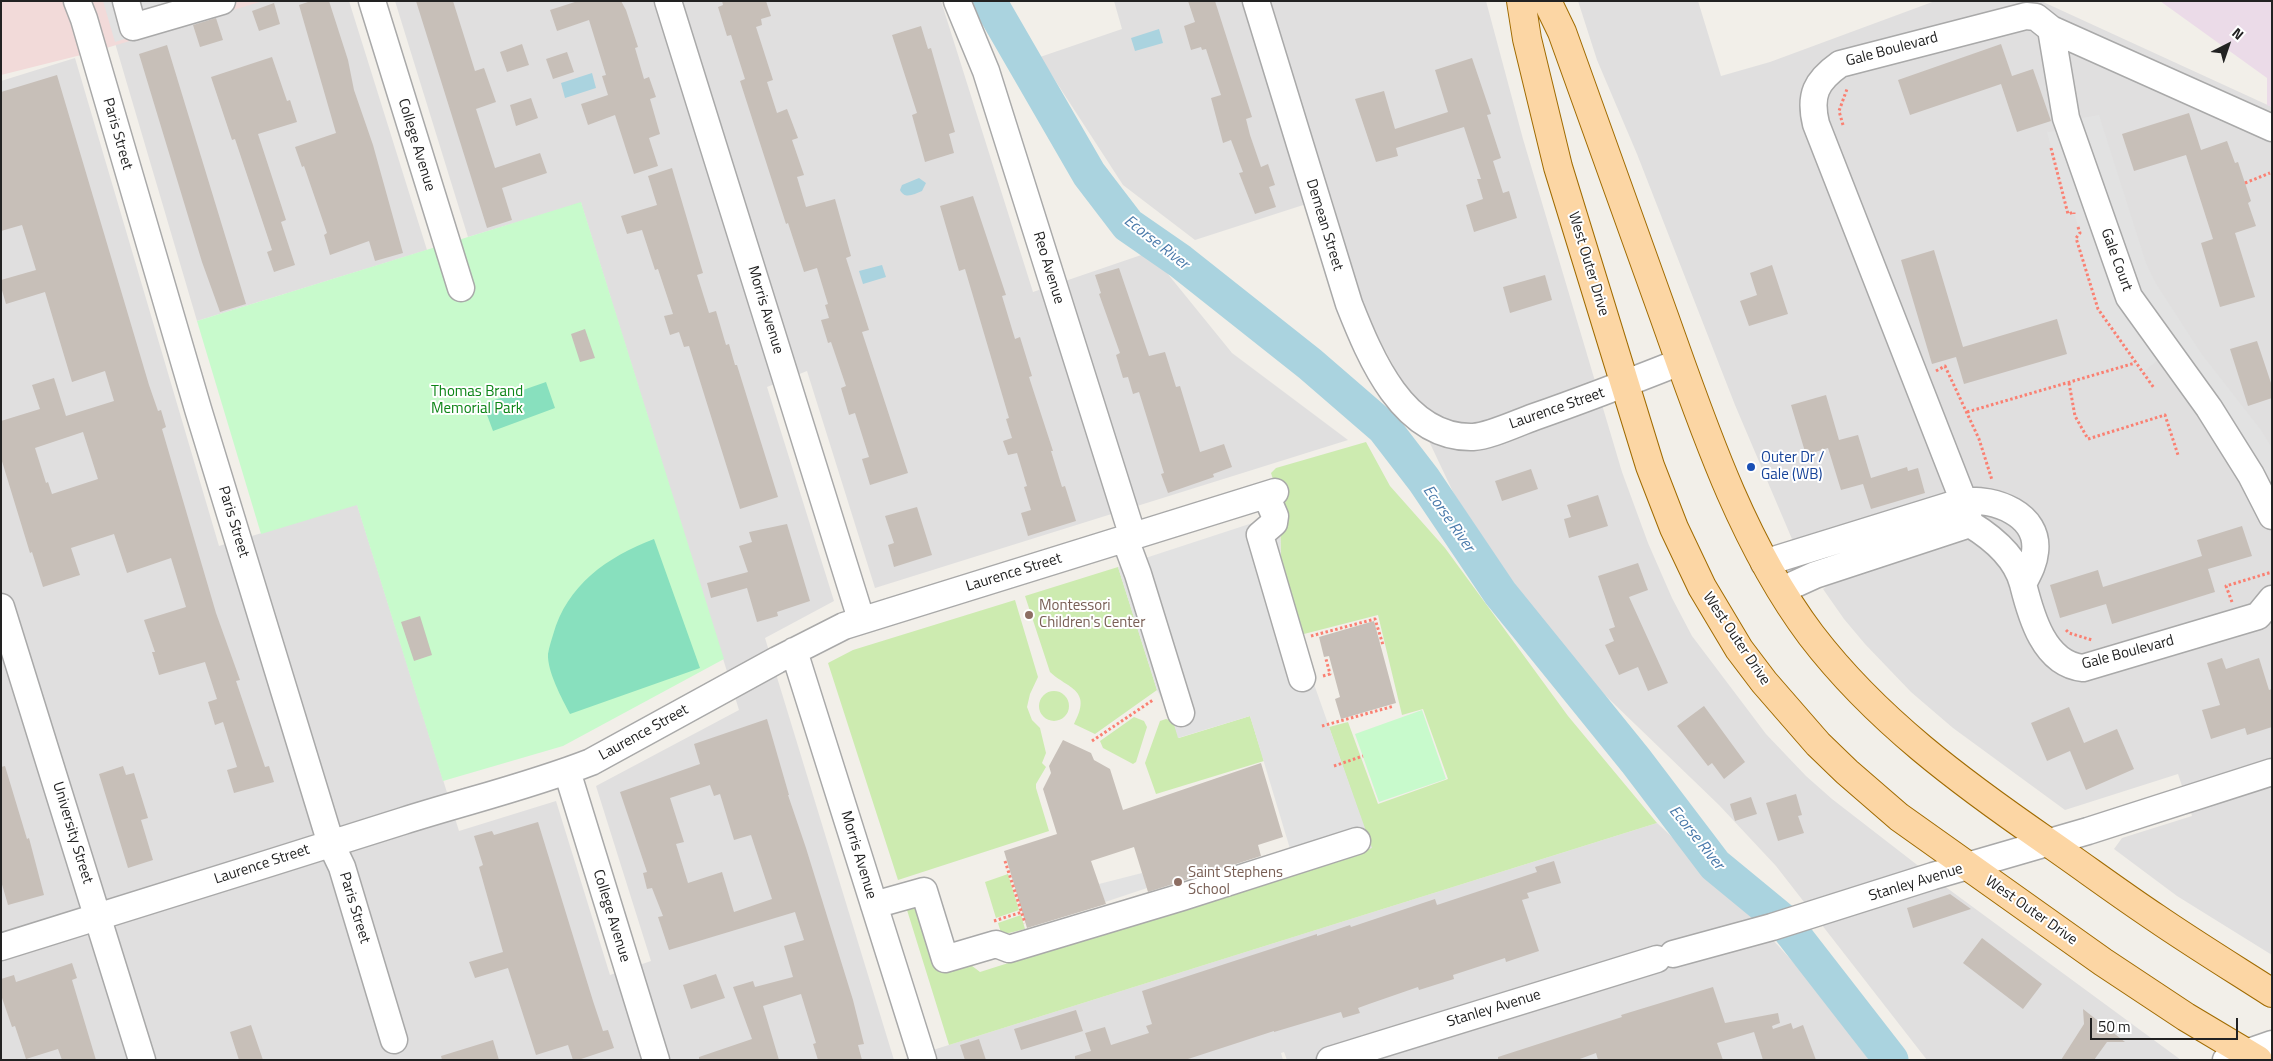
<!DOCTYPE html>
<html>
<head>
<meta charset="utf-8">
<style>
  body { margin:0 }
  #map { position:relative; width:2273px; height:1061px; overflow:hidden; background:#f2efe9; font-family:"Titillium Web",sans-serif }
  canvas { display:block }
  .frame { position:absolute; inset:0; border:2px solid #222; pointer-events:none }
  .north { position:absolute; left:2203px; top:20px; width:50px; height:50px; -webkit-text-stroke:4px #fff; paint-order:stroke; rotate:41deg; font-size:14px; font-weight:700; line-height:20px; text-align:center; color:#222 }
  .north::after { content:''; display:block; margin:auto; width:18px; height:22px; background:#222; clip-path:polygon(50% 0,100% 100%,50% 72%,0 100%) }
  .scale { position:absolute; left:2090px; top:1018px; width:148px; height:22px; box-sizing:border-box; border:2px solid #222; border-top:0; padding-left:6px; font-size:15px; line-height:18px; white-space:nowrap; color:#222; -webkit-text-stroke:4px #fff; paint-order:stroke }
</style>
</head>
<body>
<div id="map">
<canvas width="2273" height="1061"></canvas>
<div class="frame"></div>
<div class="north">N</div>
<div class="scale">50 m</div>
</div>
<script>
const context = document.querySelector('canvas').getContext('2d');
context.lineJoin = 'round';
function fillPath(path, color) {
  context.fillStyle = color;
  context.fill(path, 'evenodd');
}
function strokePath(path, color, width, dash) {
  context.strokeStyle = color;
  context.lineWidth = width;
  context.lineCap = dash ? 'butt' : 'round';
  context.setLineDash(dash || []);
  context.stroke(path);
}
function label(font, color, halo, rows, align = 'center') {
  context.font = font + ' "Titillium Web",sans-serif';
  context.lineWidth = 4;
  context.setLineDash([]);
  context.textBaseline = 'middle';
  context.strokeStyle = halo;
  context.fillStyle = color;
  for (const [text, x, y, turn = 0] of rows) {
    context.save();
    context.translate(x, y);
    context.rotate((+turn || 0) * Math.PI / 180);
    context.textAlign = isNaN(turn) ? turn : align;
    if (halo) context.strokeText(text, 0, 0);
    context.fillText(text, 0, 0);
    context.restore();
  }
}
fillPath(new Path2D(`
  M250 1H349L427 250 197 321 115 43Z
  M395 1H941L1033 292 1150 252 1232 353 1348 440 875 588 807 371 767 387 834 601 765 638 894 1060H1V81L75 58 219 546 357 504 459 831 556 801 610 975 651 961 596 786 739 710 581 203 468 237Z
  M1114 1H1486L1523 139 1622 472 1648 543 1672 598 1692 636 1766 734 1806 776 1832 799 1947 888 2181 1060H1927L1776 866 1719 805 1582 673 1510 578 1454 494 1391 361 1365 315 1331 196 1195 240 1123 185 1040 57 1122 29Z
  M1578 1H1698L1721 76 1770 62 1935 1H2041L2272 107V955L2177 896 2114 849 2122 838 2192 816 2178 774 2065 810 1953 728 1911 692 1865 644 1844 619 1823 589 1827 586 1967 537 1797 543 1792 539 1735 405 1637 154 1597 60Z
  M1657 823 1717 879 1815 986 1869 1060H1287L1284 1052 1281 1053 1283 1060H901Z`), '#e0dfdf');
fillPath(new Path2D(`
  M1 1H263L93 52 1 75Z`), '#f2dad9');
fillPath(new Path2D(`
  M2160 1H2272V107L2267 105V78Z`), '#ebdbe8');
fillPath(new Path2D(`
  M1366 442 1390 486 1445 548 1568 716 1657 823 949 1045 907 910 917 908 937 971 967 962 980 972 1371 848 1329 727 1348 722 1378 804 1448 779 1423 709 1402 715 1378 615 1300 635 1281 574 1280 501 1271 473 1276 468Z
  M1118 567 1157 690 1095 734 1074 724C1093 689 1068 689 1050 672L1025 596Z
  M1015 600 1038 677 1030 694 1027 707 1032 720 1040 728 1046 753 1042 763 1046 767 1036 784V788L1049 831 898 880 828 663 853 650Z
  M1039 706a15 15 0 1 1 30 0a15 15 0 1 1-30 0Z
  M1250 716 1264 761 1156 794 1145 763 1160 721 1166 719 1173 721 1179 738Z
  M1134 717 1144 721 1147 727 1136 762 1133 764 1103 748 1100 741Z
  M1008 874 1019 910 996 918 985 882Z
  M1021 915 1025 929 1005 934 1001 933 998 923Z`), '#cdebb0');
fillPath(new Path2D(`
  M581 202 724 659 563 746 443 781 357 505 261 534 197 321Z
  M1422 710 1446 779 1379 802 1355 734Z`), '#c8facc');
fillPath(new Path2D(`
  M546 382 555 408 493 431 483 404Z
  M654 539 700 668 570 714C562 699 547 671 548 654 549 648 551 641 553 635 567 585 607 557 654 539Z`), '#88e0be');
fillPath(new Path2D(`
  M103 1H198L201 15 115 42Z
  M2099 115 2146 263 2155 282 2201 353 2261 430 2272 448V516L2168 352 2142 373 2098 309 2076 238 2080 233 2074 213 2068 214 2047 132 2062 130 2082 118Z
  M1280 514 1281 574 1309 670 1372 848 1297 872 1250 716 1178 738 1173 721 1157 690 1118 567Z
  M1142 873 1147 888 1105 902 1099 884Z`), '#e2e2e2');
fillPath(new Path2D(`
  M1159 29 1163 43 1135 51 1131 38Z
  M592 73 596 88 565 98 561 83Z
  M919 178 926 183 922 191C914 194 905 200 900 190L902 185Z
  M882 265 886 277 863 284 859 271Z`), '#aad3df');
strokePath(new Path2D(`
  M989 1 1089 174 1128 225 1180 261 1310 364 1384 428 1424 480 1500 593 1636 761 1715 865 1783 921 1891 1060`), '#aad3df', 35);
fillPath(new Path2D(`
  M311 1H329L348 60 354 90 373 145 403 253 375 261 369 241 330 255 324 235 327 233 304 166 302 167 295 147 336 133 299 5Z
  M416 1H453L475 71 484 68 496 102 476 109 495 168 540 153 547 173 502 188 512 220 487 228Z
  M578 1H621L626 10 638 47 635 48 644 79 649 77 656 97 650 99 660 134 649 138 658 166 634 174 615 115 588 125 581 104 608 95 602 76 606 75 589 20 557 31 550 10Z
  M722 1H766L771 16 761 19 762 25 756 27 773 80 767 82 777 113 787 109 798 138 792 140 804 175 797 177 806 207 835 199 851 256 846 258 869 330 862 332 908 473 870 485 862 459 869 457 855 413 849 415 841 388 846 386 831 342 828 343 821 320 829 318 825 305 828 304 817 268 804 272 788 223 786 224 740 81 745 79 731 35 727 36 718 7 723 5Z
  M1188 1H1215L1252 117 1246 119 1250 135 1261 167 1268 164 1275 185 1269 187 1276 207 1255 214 1239 173 1243 172 1231 140 1223 143 1211 98 1221 95 1206 49 1202 50 1201 47 1191 50 1184 26 1195 22Z
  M274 3 280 24 259 31 252 11Z
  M216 18 223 40 200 47 193 25Z
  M921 26 928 49 931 48 955 132 949 134 954 153 925 162 912 115 917 113 892 35Z
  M522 44 529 65 507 72 500 52Z
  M2001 44 2012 76 2033 69 2051 121 2017 132 2001 84 1910 115 1898 80Z
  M167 45 246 304 220 312 202 262 139 54Z
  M567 52 574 72 553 79 546 59Z
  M272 57 287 101 290 100 297 122 258 134 286 220 281 222 295 265 274 272 267 252 272 250 235 139 232 140 211 77Z
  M1472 58 1491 114 1487 115 1501 158 1493 161 1503 193 1509 191 1517 218 1474 232 1466 205 1483 199 1477 179H1481L1464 127 1396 148 1398 156 1376 162 1355 99 1384 91 1395 129 1448 112 1435 70Z
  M57 75 149 385 158 411 161 410 166 427 162 429 216 613 240 680 236 681 265 767 269 766 274 782 234 793 227 770 237 767 223 722 215 725 208 702 217 699 205 662 159 675 152 652H155L144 620 186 607 171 558 127 573 114 534 71 548 80 575 43 587 32 552 30 553 1 458V421L40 409 32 385 54 378 66 416 114 401 105 371 72 382 45 292 6 304 1 287V280L36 270 22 225 1 231V92ZM83 432 98 479 52 494 48 482 46 483 35 448Z
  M531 98 538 118 516 126 510 105Z
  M2189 113 2201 150 2227 141 2235 163 2238 162 2251 201 2248 203 2256 226 2235 233 2255 297 2220 307 2201 243 2213 239 2186 155 2134 171 2122 134Z
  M672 168 703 273 697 275 709 313 716 311 726 345 729 344 735 365H737L778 497 740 509 689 346 684 347 679 332 670 335 664 316 673 314 658 269 655 270 642 230 627 234 621 216 657 205 648 176Z
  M973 196 1006 295 1002 296 1015 339 1020 337 1032 376 1029 377 1053 451H1051L1062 487 1065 486 1076 521 1028 536 1021 513 1031 510 1024 487 1027 486 1017 453 1008 455 1003 441 1012 438 1006 419 1009 418 965 269 959 271 940 206Z
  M1934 250 1963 347 2057 319 2067 354 1964 384 1956 357 1932 364 1901 260Z
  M1772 265 1788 314 1749 326 1740 301 1757 295 1750 273Z
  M1119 268 1149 356 1165 352 1176 387 1180 386 1200 452 1224 444 1232 467 1213 474 1214 477 1168 493 1161 474 1164 473 1139 392 1133 394 1128 377 1123 378 1116 355 1120 353 1099 294 1101 293 1095 275Z
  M1545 275 1552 300 1510 313 1503 287Z
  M585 329 595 358 580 362 571 334Z
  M2257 341 2272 386V398L2248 406 2230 349Z
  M1826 395 1839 440 1858 435 1871 478 1907 467 1908 471 1918 468 1925 493 1871 509 1863 484 1841 490 1828 448 1806 455 1791 405Z
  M1531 469 1538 489 1502 501 1495 481Z
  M1598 495 1608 526 1569 538 1564 519 1571 517 1567 505Z
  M917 507 932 555 894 567 888 545 894 543 885 516Z
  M787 524 810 601 777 612 778 616 757 622 747 588 711 598 707 583 748 572 739 546 752 542 749 532Z
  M2242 526 2252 556 2208 569 2215 592 2112 624 2106 604 2060 618 2050 585 2098 570 2103 587 2202 556 2197 540Z
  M1638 563 1648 590 1629 597 1668 683 1648 691 1638 667 1619 675 1605 645 1614 641 1609 629 1615 627 1598 576Z
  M420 616 432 655 414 661 401 622Z
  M1374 621 1396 703 1341 719 1335 699 1340 697 1329 656 1324 657 1319 637Z
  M2222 658 2226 669 2259 658 2269 690 2272 689V727L2247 735 2245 728 2211 739 2202 710 2220 705 2207 663Z
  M1704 706 1745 762 1724 779 1712 763 1708 766 1677 726Z
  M2069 707 2084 743 2117 729 2134 769 2086 790 2070 751 2047 761 2031 723Z
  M767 719 789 795H788L806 848 853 1000 864 1044 858 1045 862 1060H818L813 1044 816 1043 801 994 763 1006 779 1060H699V1057L752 1039 733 987 753 981 755 987 793 977 784 946 804 940 795 912 669 950 658 917 663 916 652 888 647 889 643 873 647 872 620 792 700 764 694 744ZM710 785 714 796 720 794 734 840 751 835 772 899 734 912 722 872 688 883 676 844 684 842 670 798Z
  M1063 740 1091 753 1094 760 1110 769 1123 810 1261 763 1283 837 1258 845 1261 856 1148 892 1134 847 1091 861 1106 904 1027 928 1004 851 1057 834 1043 789 1051 773 1049 766Z
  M5 766 27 839 29 838 44 895 8 905 1 881V767Z
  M123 766 126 775 134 773 148 818 141 820 153 860 128 868 99 774Z
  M1796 794 1802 815 1798 816 1804 833 1778 841 1766 803Z
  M1751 797 1757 814 1735 821 1730 804Z
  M538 822 593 1001 603 1031 608 1030 614 1048 578 1060H573L568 1045 536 1055 508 968 475 978 469 962 503 952 479 867 483 865 474 836 492 831 494 835Z
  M1554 861 1561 883 1527 893 1529 898 1522 900 1539 951 1506 962 1505 958 1453 975 1454 979 1419 990 1418 987 1369 1004 1358 1008 1360 1013 1343 1018 1341 1012 1274 1032V1031L1185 1060H1075V1056L1091 1051 1085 1033 1105 1027 1111 1045 1149 1033 1146 1026 1152 1024 1142 991 1317 934V936L1350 925 1351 927 1435 899 1437 905 1537 872 1535 867Z
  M1950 894 1971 909 1913 928 1907 908Z
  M1982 938 2042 984 2023 1009 1963 963Z
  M72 963 77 978 72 980 96 1060H62L58 1049 26 1059 15 1026 12 1027 1 995V979L14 975 16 982Z
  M716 974 725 998 691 1009 683 985Z
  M1713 987 1725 1023 1778 1013 1780 1023 1772 1026 1773 1029 1791 1023 1793 1029 1803 1025 1816 1060H1763L1754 1032 1717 1043 1723 1060H1598L1596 1053 1577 1060H1498V1057L1622 1017 1621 1015Z
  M2083 1009 2125 1042H2107L2094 1060H2061L2084 1024Z
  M1076 1010 1083 1031 1021 1050 1014 1029Z
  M251 1025 263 1060H239L230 1032Z
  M979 1039 986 1060H965L960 1045Z
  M493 1040 499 1060H442L441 1056Z`), '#c7bfb8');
const minor = new Path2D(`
  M77 1 84 19 198 409 331 844 342 867 394 1040
  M126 1 133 27 222 1
  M372 1 461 288
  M668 1 861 619
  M957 1 986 71 1133 537
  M1256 1 1349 304C1370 357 1403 439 1473 437 1490 436 1517 423 1534 417 1583 400 1632 381 1680 362
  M2051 29 2066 118 2129 297 2209 408 2251 475 2272 516
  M1266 495 1275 516 1274 523 1260 535 1302 678
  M1125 539 1138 574 1181 713
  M1764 563 1964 501C1994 498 2040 514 2035 552 2034 564 2028 574 2023 584 2016 557 1993 538 1970 524L1964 501 1962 497 1816 124C1809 95 1816 81 1840 64L2026 16 2036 17 2051 29 2272 128
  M2023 584C2031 616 2044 664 2083 668L2258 616 2272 599
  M1782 590 1815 575 1970 524
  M1 607 142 1060
  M794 651 923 1060
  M567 771 656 1060
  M874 905 924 891 945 959 996 944 1009 949 1182 897 1357 841
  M1 947C135 906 269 863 403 821 466 801 530 786 591 762L777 660 844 626 1275 492
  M1673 954 1772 927 1933 876 2088 831 2272 772
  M1330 1060 1657 959
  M2226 1060 2272 1044`);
const major = new Path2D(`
  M1521 1 1527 39 1558 167 1650 466 1674 528 1702 587 1739 649 1764 682 1818 744 1847 772 1899 817 2103 962 2186 1017 2258 1060
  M1547 1 1562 32C1596 127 1630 223 1665 319 1703 426 1742 543 1811 635 1876 720 1962 783 2049 843 2085 868 2120 894 2156 918 2194 944 2233 968 2272 993`);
strokePath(minor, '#a9a9a9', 29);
strokePath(major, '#a06b00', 30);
strokePath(new Path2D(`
  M1843 125 1839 111 1847 89
  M2051 148 2068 214 2074 212V214
  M2245 183 2270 173
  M2078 227 2080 233 2076 238 2098 309 2154 388
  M1936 371 1945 366 1979 439 1992 480
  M2069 383 2075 416 2088 439 2165 415 2178 455
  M1967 412 2135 363
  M2232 602 2226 586 2272 572
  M2066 630 2069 633 2092 640
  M1311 636 1375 619 1383 645
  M1323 676 1330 674 1326 659
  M1322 726 1394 706
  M1092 741 1153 700
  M1334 766 1363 756
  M1005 861 1025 923
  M994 921 1022 912`), '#fa8072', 3, [2.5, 2.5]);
strokePath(minor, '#fff', 26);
strokePath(major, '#fcd6a4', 28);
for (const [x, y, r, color] of [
  [1751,467,5,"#1a4fb4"],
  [1029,615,5,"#8d6e63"],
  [1178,882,5,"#8d6e63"]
]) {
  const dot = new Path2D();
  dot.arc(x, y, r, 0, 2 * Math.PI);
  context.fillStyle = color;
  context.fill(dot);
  strokePath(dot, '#fff', 2);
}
label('15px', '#222', '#fff', [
  ["Gale Boulevard",1892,50,-15],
  ["Paris Street",117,134,74],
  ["College Avenue",416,145,73],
  ["Demean Street",1324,225,73],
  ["Gale Court",2116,260,70],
  ["West Outer Drive",1588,264,73],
  ["Reo Avenue",1048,268,73],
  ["Morris Avenue",765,310,73],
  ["Laurence Street",1557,409,-19],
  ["Paris Street",233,522,73],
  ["Laurence Street",1014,573,-17],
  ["West Outer Drive",1736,639,56],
  ["Gale Boulevard",2128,653,-15],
  ["Laurence Street",644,733,-29],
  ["University Street",72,833,73],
  ["Morris Avenue",858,855,73],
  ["Laurence Street",262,865,-18],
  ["Stanley Avenue",1916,883,-17],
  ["Paris Street",354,908,73],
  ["West Outer Drive",2031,911,35],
  ["College Avenue",611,916,73],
  ["Stanley Avenue",1494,1009,-17]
]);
label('15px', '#0c8416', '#fff', [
  ["Thomas Brand",477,392],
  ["Memorial Park",477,409]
]);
label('15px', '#164399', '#fff', [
  ["Outer Dr /",1761,458],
  ["Gale (WB)",1761,475]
], 'left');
label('15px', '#785e54', '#fff', [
  ["Montessori",1039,606],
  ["Children's Center",1039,623],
  ["Saint Stephens",1188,873],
  ["School",1188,890]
], 'left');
label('italic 16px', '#4a7aab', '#fff', [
  ["Ecorse River",1156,243,38],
  ["Ecorse River",1448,519,55],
  ["Ecorse River",1696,838,51]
]);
</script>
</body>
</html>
